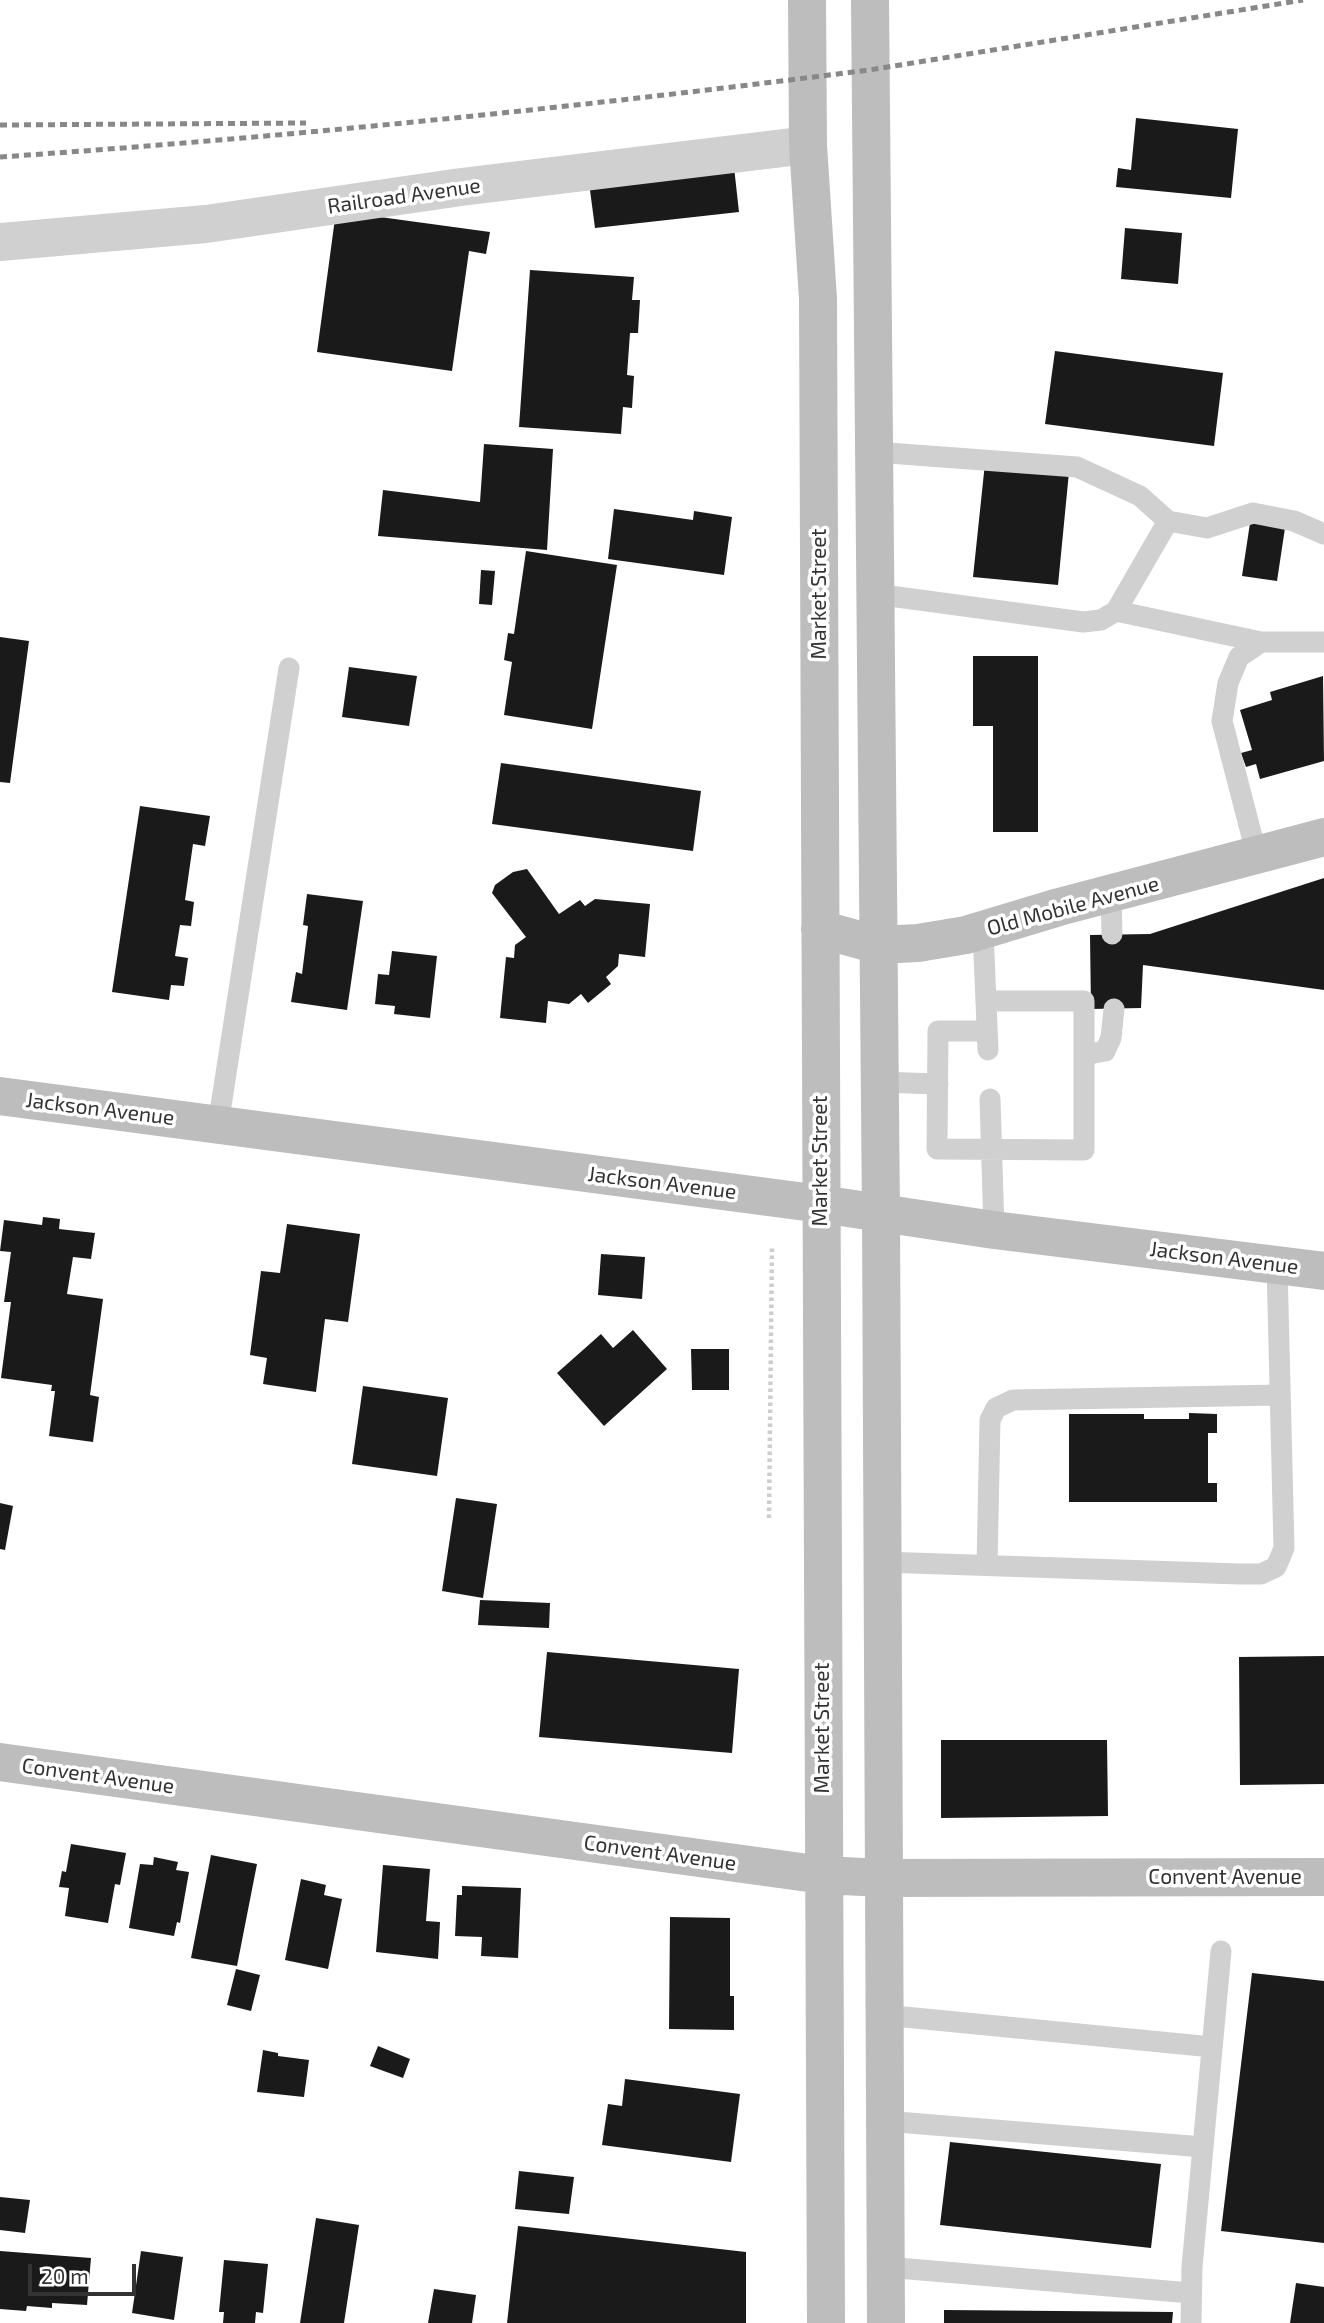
<!DOCTYPE html>
<html>
<head>
<meta charset="utf-8">
<style>
  body { margin:0 }
  #map { position:relative; width:1324px; height:2323px; overflow:hidden; background:#fff; font-family:"Exo 2",sans-serif }
  canvas { display:block }
  .scale { position:absolute; left:28px; top:2264px; width:108px; height:32px; box-sizing:border-box; border:4px solid #333; border-top:0; padding-left:9px; font-size:21px; line-height:24px; white-space:nowrap; color:#333; -webkit-text-stroke:5px #fff; paint-order:stroke }
</style>
</head>
<body>
<div id="map">
<canvas width="1324" height="2323"></canvas>
<div class="scale">20 m</div>
</div>
<script>
const context = document.querySelector('canvas').getContext('2d');
context.lineJoin = 'round';
function fillPath(path, color) {
  context.fillStyle = color;
  context.fill(path, 'evenodd');
}
function strokePath(path, color, width, dash) {
  context.strokeStyle = color;
  context.lineWidth = width;
  context.lineCap = dash ? 'butt' : 'round';
  context.setLineDash(dash || []);
  context.stroke(path);
}
function label(font, color, halo, rows, align = 'center') {
  context.font = font + ' "Exo 2",sans-serif';
  context.lineWidth = 7;
  context.setLineDash([]);
  context.textBaseline = 'middle';
  context.strokeStyle = halo;
  context.fillStyle = color;
  for (const [text, x, y, turn = 0] of rows) {
    context.save();
    context.translate(x, y);
    context.rotate((+turn || 0) * Math.PI / 180);
    context.textAlign = isNaN(turn) ? turn : align;
    if (halo) context.strokeText(text, 0, 0);
    context.fillText(text, 0, 0);
    context.restore();
  }
}
fillPath(new Path2D(`
  M1136 118 1238 129 1231 198 1116 187 1118 168 1131 170Z
  M733 158 739 212 595 228 588 175Z
  M336 211 490 232 486 254 469 251 452 371 317 352Z
  M1125 228 1182 233 1178 284 1121 279Z
  M530 270 634 277 632 300H640L638 333H630L627 375 634 376 632 408 623 407 621 434 519 427Z
  M1055 351 1223 373 1214 446 1045 424Z
  M484 444 553 449 547 550 378 536 383 490 480 502Z
  M985 463 1069 472 1058 585 973 577Z
  M614 509 693 520 694 511 732 517 724 575 608 559Z
  M1250 523 1285 528 1277 581 1242 576Z
  M526 551 617 565 592 729 504 715 512 662 504 660 508 633 514 634Z
  M481 570 495 571 492 605 479 604Z
  M0 637 29 641 10 783 0 782Z
  M973 656H1038V832H993V726H973Z
  M349 667 417 676 409 726 342 717Z
  M1323 676 1324 761 1260 779 1256 764 1246 767 1241 753 1252 750 1240 710 1272 700 1270 692Z
  M501 763 701 791 693 851 492 824Z
  M140 806 210 816 205 846 193 844 185 900 194 902 191 926 180 925 175 956 188 958 184 986 171 985 169 1000 112 992Z
  M527 869 559 914 580 900 585 906 595 899 650 904 645 957 619 954 618 966 606 977 611 984 588 1003 581 994 569 1004 548 1001 546 1023 500 1018 506 957 514 958 515 945 526 937 492 893 495 885 513 872Z
  M1324 878V990L1143 965 1141 1008 1091 1009 1090 935 1150 934Z
  M307 894 363 901 347 1010 291 1002 296 972 302 974 308 926 303 925Z
  M392 951 437 956 430 1018 394 1014 395 1006 375 1004 378 974 389 975Z
  M43 1217 60 1219 59 1229 95 1233 91 1259 73 1257 67 1294 103 1299 90 1395 99 1397 93 1442 49 1436 55 1391H51L52 1385 1 1378 11 1302H4L11 1252 0 1251 4 1220 42 1225Z
  M287 1224 360 1234 348 1322 325 1319 316 1392 263 1384 267 1358 250 1355 261 1271 280 1273Z
  M601 1254 645 1257 642 1299 598 1295Z
  M633 1330 667 1369 604 1426 557 1373 601 1334 613 1348Z
  M691 1349H729V1390H692Z
  M363 1386 448 1398 437 1476 352 1464Z
  M1189 1413 1217 1414V1433H1208V1483H1217V1502H1069V1414H1144V1419H1189Z
  M456 1498 497 1504 483 1598 442 1591Z
  M0 1503 13 1506 5 1550 0 1549Z
  M480 1600 550 1603 549 1628 478 1625Z
  M547 1652 739 1669 732 1753 539 1737Z
  M1324 1656V1784L1240 1785 1239 1657Z
  M941 1740H1107L1108 1816 941 1818Z
  M71 1844 126 1853 120 1885 115 1884 108 1923 65 1916 69 1888 59 1887 62 1871 66 1872Z
  M211 1855 257 1864 237 1966 191 1958Z
  M154 1857 178 1862 176 1870 189 1872 180 1923 177 1922 174 1936 129 1928 140 1864 153 1865Z
  M383 1865 430 1869 426 1921 440 1922 438 1959 376 1952Z
  M301 1879 326 1885 324 1895 342 1899 328 1969 285 1960Z
  M462 1886 521 1888 518 1958 481 1956 482 1937 455 1936 457 1895H462Z
  M670 1917 730 1918V1996H734V2030L669 2029Z
  M236 1969 260 1975 251 2011 227 2005Z
  M1252 1973 1324 1981V2243L1221 2231Z
  M378 2046 410 2059 403 2078 370 2066Z
  M263 2050 278 2053V2056L309 2060 304 2097 257 2092Z
  M625 2079 740 2094 731 2162 602 2145 608 2104 622 2106Z
  M950 2142 1161 2164 1151 2248 940 2225Z
  M519 2171 574 2177 569 2214 515 2209Z
  M0 2197 30 2200 25 2233 0 2230Z
  M316 2218 359 2225 344 2323H300Z
  M518 2226 746 2252V2323H507Z
  M0 2251 91 2258 87 2305 52 2303V2308L27 2306 26 2311 0 2309Z
  M141 2251 183 2257 174 2320 132 2313Z
  M224 2260 268 2264 263 2313 256 2312 255 2323H223L224 2312H219Z
  M1296 2283 1324 2287V2323H1290Z
  M434 2289 476 2295 472 2323H428Z
  M944 2310 1173 2312 1172 2323H944Z`), '#1a1a1a');
strokePath(new Path2D(`
  M769 1518 772 1246`), '#cdcdcd', 4.5, [3.5, 3.5]);
strokePath(new Path2D(`
  M875 452 1077 467 1140 496 1168 521 1207 528 1253 513 1294 521 1324 534
  M875 594 1083 622 1101 620 1116 611 1168 521
  M1116 611 1261 642
  M1257 856 1222 721 1228 683 1239 657 1261 642H1324
  M1111 894 1112 934
  M983 930 988 1050
  M986 1001H1084V1150L937 1149 938 1031H987
  M1084 1055 1105 1051 1111 1038 1114 1009
  M879 1082 938 1084
  M990 1099 994 1230
  M218 1125 289 668
  M882 1562 1239 1574H1261L1276 1567 1284 1548 1277 1264
  M987 1565 990 1420 996 1408 1013 1400 1280 1395
  M884 2015 1212 2047
  M885 2121 1203 2147
  M886 2267 1191 2293
  M1191 2323 1192 2267 1221 1951`), '#d0d0d0', 21);
strokePath(new Path2D(`
  M0 242 206 224 461 187 808 145`), '#d0d0d0', 38);
strokePath(new Path2D(`
  M807 0 808 145 818 299 826 2323
  M870 0 881 1214 886 2323
  M820 929 878 945 918 943 966 935 1059 907 1324 837
  M0 1096 821 1204 994 1230 1324 1271
  M0 1762 823 1875 883 1878 1324 1877`), '#bdbdbd', 38);
strokePath(new Path2D(`
  M0 125 306 123
  M0 157C290 137 580 107 869 70L1303 0`), '#888', 5, [7, 5]);
label('21px', '#333', '#fff', [
  ["Railroad Avenue",404,196,-8],
  ["Market Street",819,594,-90],
  ["Old Mobile Avenue",1073,906,-15],
  ["Jackson Avenue",100,1109,7],
  ["Market Street",820,1161,-90],
  ["Jackson Avenue",662,1183,7],
  ["Jackson Avenue",1224,1258,7],
  ["Market Street",822,1728,-90],
  ["Convent Avenue",98,1776,8],
  ["Convent Avenue",660,1853,8],
  ["Convent Avenue",1225,1877]
]);
</script>
</body>
</html>
